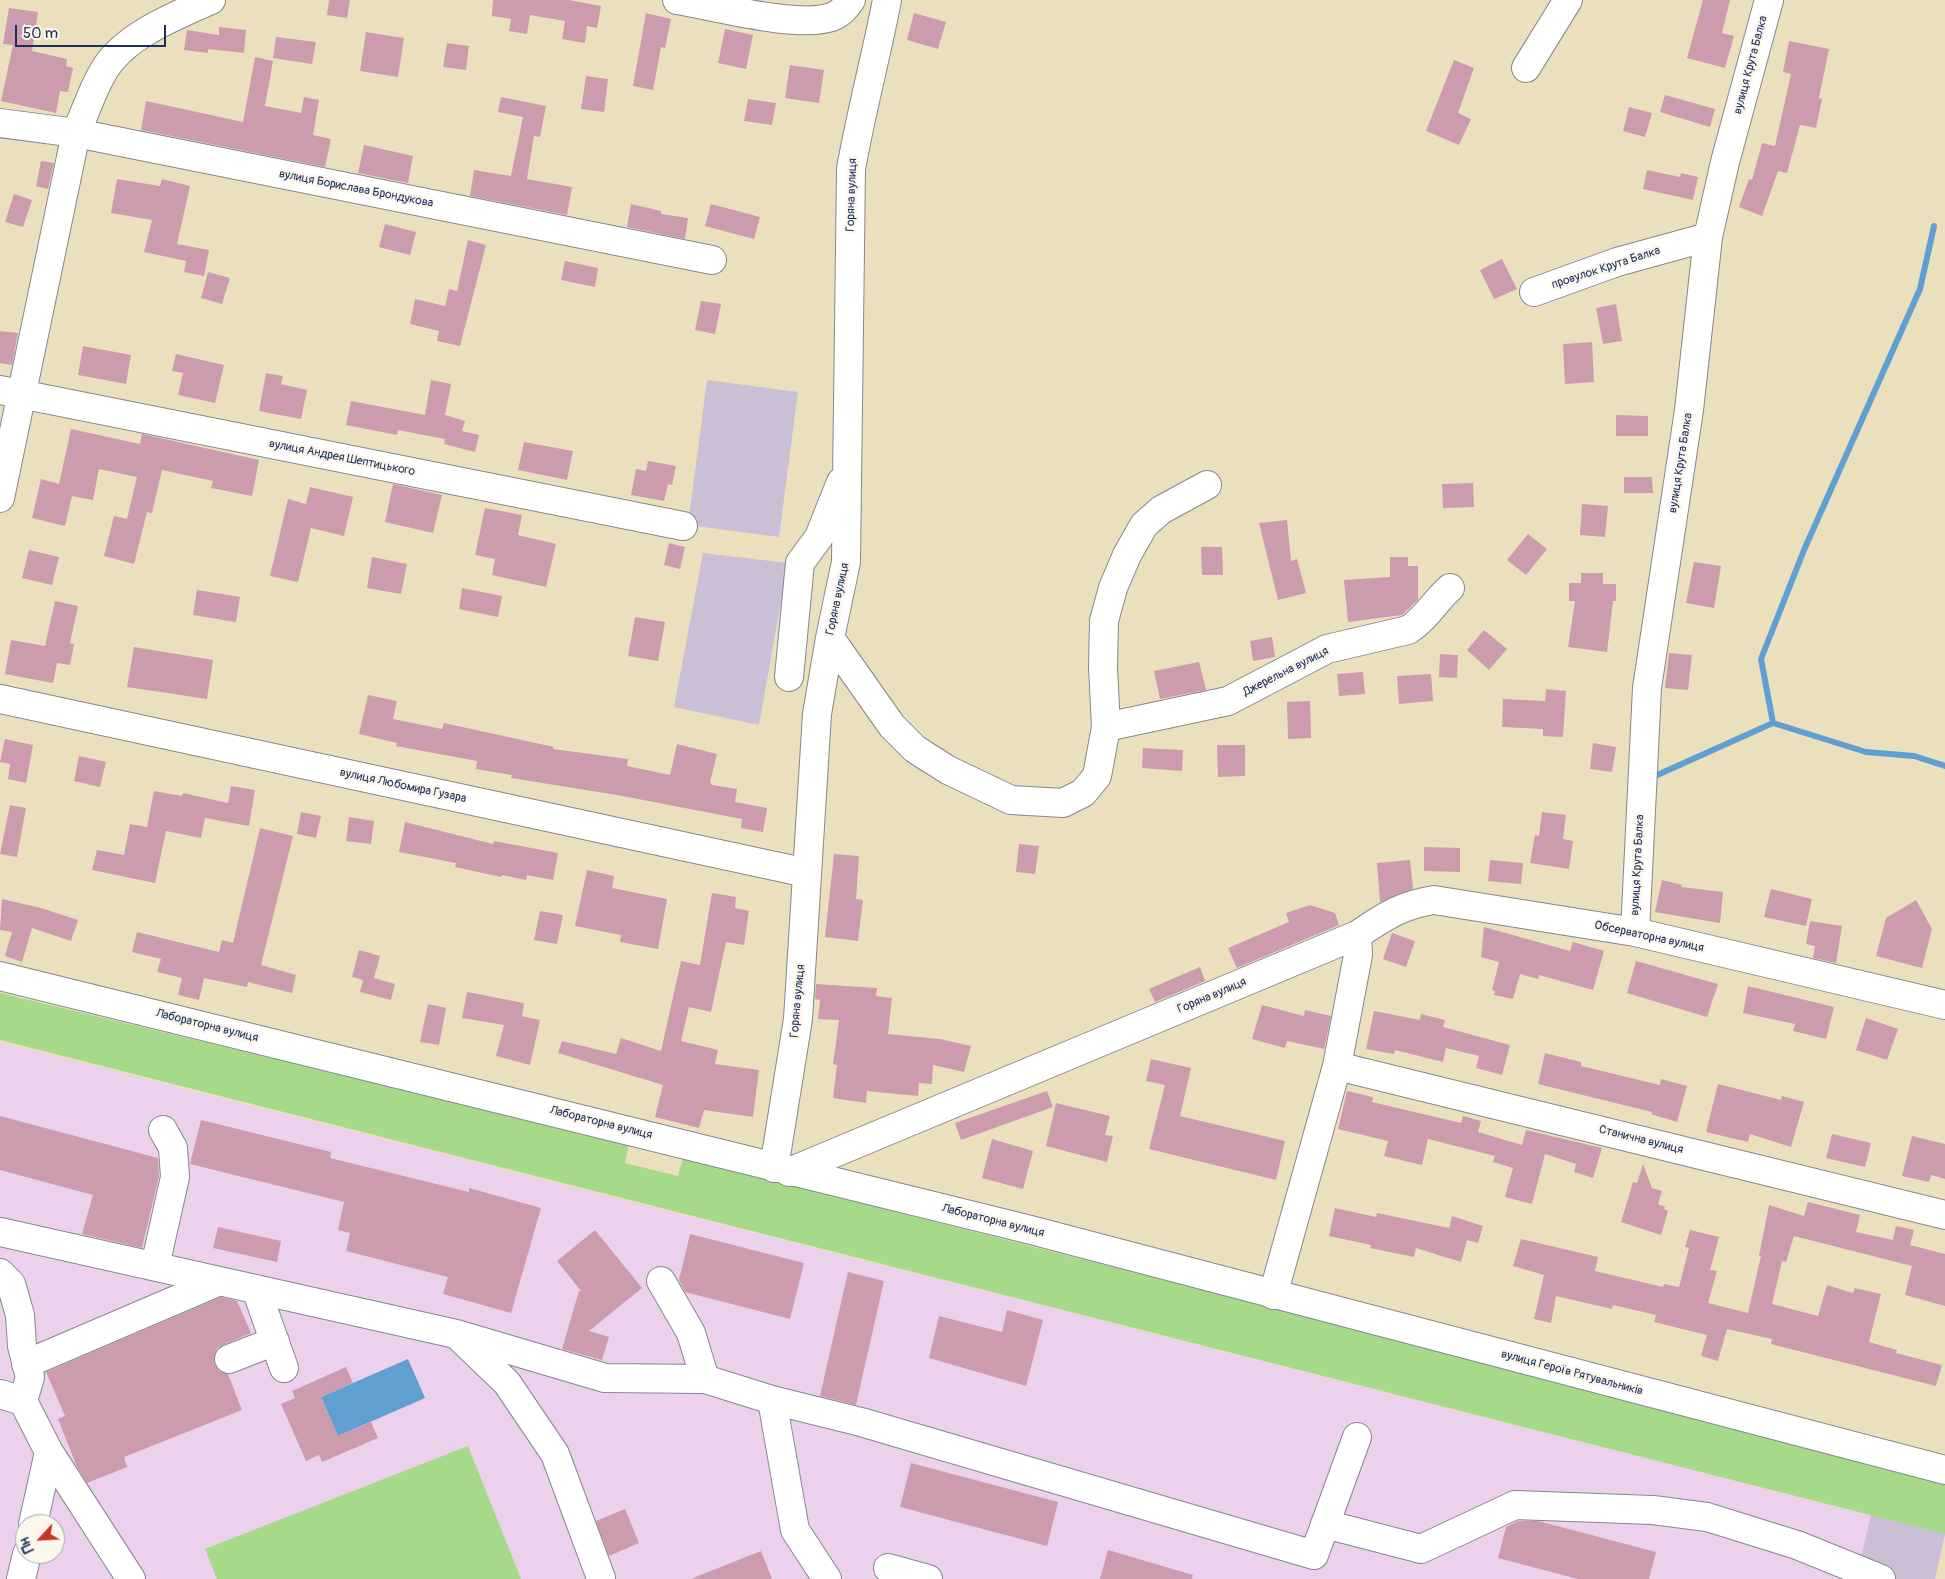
<!DOCTYPE html>
<html>
<head>
<meta charset="utf-8">
<style>
  body { margin:0 }
  #map { position:relative; width:1945px; height:1579px; overflow:hidden; background:#ebe0be; font-family:Pangolin,sans-serif }
  canvas { display:block }
  .north { position:absolute; left:15px; top:1514px; width:50px; height:50px; box-sizing:border-box; background:#fbf7ec; border:1px solid #a1a7b3; border-radius:50%; rotate:245deg; font-size:14px; font-weight:700; line-height:20px; text-align:center; color:#1b2f5e }
  .north::after { content:''; display:block; margin:auto; width:18px; height:22px; background:#c8321e; clip-path:polygon(50% 0,100% 100%,50% 72%,0 100%) }
  .scale { position:absolute; left:15px; top:25px; width:151px; height:22px; box-sizing:border-box; border:2px solid #1b2f5e; border-top:0; padding-left:6px; font-size:15px; line-height:18px; white-space:nowrap; color:#1b2f5e; -webkit-text-stroke:4px #fbf7ec; paint-order:stroke }
</style>
</head>
<body>
<div id="map">
<canvas width="1945" height="1579"></canvas>
<div class="north">Пн</div>
<div class="scale">50 m</div>
</div>
<script>
const context = document.querySelector('canvas').getContext('2d');
context.lineJoin = 'round';
function fillPath(path, color) {
  context.fillStyle = color;
  context.fill(path, 'evenodd');
}
function strokePath(path, color, width, dash) {
  context.strokeStyle = color;
  context.lineWidth = width;
  context.lineCap = dash ? 'butt' : 'round';
  context.setLineDash(dash || []);
  context.stroke(path);
}
function label(font, color, halo, rows, align = 'center') {
  context.font = font + ' Pangolin,sans-serif';
  context.lineWidth = 5;
  context.setLineDash([]);
  context.textBaseline = 'middle';
  context.strokeStyle = halo;
  context.fillStyle = color;
  for (const [text, x, y, turn = 0] of rows) {
    context.save();
    context.translate(x, y);
    context.rotate((+turn || 0) * Math.PI / 180);
    context.textAlign = isNaN(turn) ? turn : align;
    if (halo) context.strokeText(text, 0, 0);
    context.fillText(text, 0, 0);
    context.restore();
  }
}
fillPath(new Path2D(`
  M0 1042 1945 1534 1935 1579H0ZM25 1524H55V1554H25Z`), '#ebd1eb');
fillPath(new Path2D(`
  M707 380 798 392 779 537 688 525Z
  M703 553 788 563 759 725 674 707Z
  M1871 1515 1945 1534 1935 1579H1856Z`), '#cbbfd5');
fillPath(new Path2D(`
  M0 993 629 1144 625 1163 678 1176 683 1158 1945 1478V1534L0 1040Z
  M468 1446 521 1579H217L205 1549Z`), '#a6d989');
fillPath(new Path2D(`
  M408 1359 425 1398 338 1436 321 1397Z`), '#5f9fd2');
strokePath(new Path2D(`
  M1934 226 1920 289 1804 550 1761 659 1773 723 1866 752 1914 756 1945 766
  M1655 776 1773 723`), '#5f9fd2', 6);
fillPath(new Path2D(`
  M329 0H350L347 18 327 15Z
  M493 0H569L601 6 597 28 587 26 585 43 562 39 565 21 530 15 527 34 509 31 511 19 492 16Z
  M1703 0H1730L1722 33 1734 36 1725 68 1687 58Z
  M9 8 38 12 32 51 67 59 66 66 73 68 68 92 60 91 56 113 1 101 13 45 3 44Z
  M646 13 671 19 665 48 661 47 653 90 633 86Z
  M914 13 946 22 938 49 907 40Z
  M219 27 246 30 244 53 208 49V53L184 50 187 30 219 35Z
  M725 29 753 35 746 69 718 63Z
  M366 32 404 38 398 77 360 71Z
  M276 37 316 42 312 64 273 58Z
  M1789 41 1829 49 1819 98 1822 99 1816 128 1800 125 1787 173 1778 171 1762 216 1739 207 1749 179 1752 180 1762 143 1775 146 1791 74 1783 72Z
  M447 43 469 46 466 70 443 67Z
  M255 57 273 61 265 106 301 113 304 97 319 100 313 135 331 139 325 167 141 130 146 101 243 122Z
  M1454 60 1474 68 1458 113 1471 119 1459 145 1426 131Z
  M790 65 824 70 819 103 785 98Z
  M586 76 608 79 604 112 581 109Z
  M1665 95 1715 109 1710 127 1660 112Z
  M501 97 546 106 540 137 534 136 527 179 572 187 567 215 470 196 474 170 511 176 523 117 498 112Z
  M748 99 776 103 772 125 744 121Z
  M1629 107 1652 113 1645 137 1623 131Z
  M364 145 413 156 408 183 358 173Z
  M41 161 54 163 48 189 36 186Z
  M1647 170 1680 177 1681 173 1698 177 1693 200 1643 189Z
  M117 179 160 186 162 179 190 186 177 244 209 250 204 276 184 272 186 261 144 252 152 220 111 213Z
  M14 194 32 200 23 227 5 222Z
  M631 204 661 211V214L688 218 685 239 627 227Z
  M711 204 760 217 754 239 705 226Z
  M385 224 416 232 410 255 379 247Z
  M468 240 486 245 460 346 437 341 439 331 410 324 415 299 445 306 449 289 457 291Z
  M1502 259 1517 289 1494 299 1480 270Z
  M565 261 598 268 595 287 561 280Z
  M208 272 230 278 222 304 201 298Z
  M701 301 721 304 715 334 695 330Z
  M1616 304 1622 341 1603 344 1596 308Z
  M0 331 18 333 12 365 0 363Z
  M1592 342 1594 382 1565 384 1563 344Z
  M83 346 131 355 126 384 78 375Z
  M176 354 224 365 215 403 178 395 183 373 172 371Z
  M266 373 283 376 281 384 307 390 301 419 259 411Z
  M431 380 451 384 445 415 465 421 462 431 479 435 475 452 444 444 445 439 398 430 397 435 346 425 351 401 425 415Z
  M1616 415 1648 416V436H1616Z
  M71 429 140 444 142 434 259 460 252 496 211 488 213 481 162 470 152 513 147 512 134 564 104 556 114 516 127 519 137 477 99 469 93 500 72 496 65 526 32 518 41 479 59 484Z
  M524 442 573 451 567 480 518 470Z
  M648 461 676 466 672 485 668 484 664 501 631 495 636 469 646 471Z
  M1624 477H1652L1653 493H1624Z
  M1473 483 1474 507 1443 508 1442 484Z
  M393 484 442 495 433 533 385 522Z
  M310 487 353 497 344 536 311 528 298 582 270 576 288 499 306 504Z
  M1582 504 1608 506 1605 537 1580 535Z
  M485 508 522 515 518 535 556 544 546 587 492 575 495 559 475 555Z
  M1287 520 1291 561 1297 559 1306 593 1278 600 1259 523Z
  M1528 534 1547 549 1526 575 1507 560Z
  M669 543 685 547 680 569 664 565Z
  M1201 547H1222L1223 575H1202Z
  M29 550 59 557 52 585 22 578Z
  M372 557 407 564 401 594 367 588Z
  M1390 557H1408V566H1418V600L1402 615 1348 622 1344 580 1390 577Z
  M1694 562 1721 566 1714 608 1686 603Z
  M1581 573H1603V584H1616V601H1613L1607 652 1568 647 1575 601H1569V583H1581Z
  M462 588 502 596 498 617 459 609Z
  M197 590 240 597 236 622 193 615Z
  M55 601 78 606 70 643 74 644 70 665 57 663 53 683 5 674 11 640 45 646Z
  M635 617 665 622 658 661 628 656Z
  M1484 630 1507 649 1489 670 1467 650Z
  M1272 637 1275 657 1253 661 1250 641Z
  M134 647 213 660 207 699 127 687Z
  M1669 653 1692 655 1688 690 1665 688Z
  M1440 654 1458 655 1457 678 1439 677Z
  M1199 662 1206 690 1160 699 1154 671Z
  M1363 672 1365 694 1339 696 1337 674Z
  M1431 674 1433 701 1399 704 1397 676Z
  M1546 689 1566 691 1563 737 1543 736V729L1502 727 1503 699 1545 701Z
  M368 695 397 701 393 719 442 729 444 723 554 747 553 749 628 759 627 766 670 775 677 744 717 754 710 782 712 785 737 789 735 802 767 808 763 832 741 828 742 819 617 795 511 778 512 775 476 769 477 761 396 746 397 743 359 734Z
  M1310 701 1311 738 1288 739 1287 702Z
  M5 739 33 745 26 783 8 779 10 764 0 762Z
  M1593 743 1616 747 1612 772 1590 769Z
  M1217 745H1245V776L1218 777Z
  M1143 748 1183 750 1182 771 1142 768Z
  M79 756 106 762 100 787 74 781Z
  M231 786 255 790 249 826 205 818 201 838 166 831 155 883 92 870 97 850 124 855 130 824 147 827 154 791 182 796 183 793 228 803Z
  M10 805 26 808 17 857 0 854Z
  M301 812 321 816 316 838 297 834Z
  M1542 812 1566 815 1563 839 1573 841 1569 869 1530 863 1535 835 1539 836Z
  M349 817 374 821 371 844 346 841Z
  M405 822 493 844 494 841 558 853 553 880 527 875 526 880 502 875 501 877 455 867 456 863 399 852Z
  M260 828 293 836 261 965 296 975 292 993 248 982 247 987 204 978 199 1000 178 995 182 978 157 972 161 959 132 952 137 932 219 952 222 940 233 943Z
  M1019 844 1039 846 1035 874 1016 872Z
  M1424 847 1460 848V872L1424 871Z
  M834 854 859 856 856 899 863 900 858 941 825 937Z
  M1410 860 1413 889 1380 902 1377 863Z
  M1490 860 1523 863 1521 884 1488 881Z
  M587 870 614 876 612 888 667 899 658 949 620 942 621 935 575 926Z
  M1662 880 1682 885 1681 887 1723 892 1720 923 1655 912Z
  M1771 889 1812 899 1806 926 1764 917Z
  M712 893 736 897 735 908 749 911 744 945 726 942 711 1012 689 1007 681 1041 718 1050 715 1064 759 1070 753 1117 704 1110 699 1128 655 1117 663 1085 558 1053 562 1041 616 1054 621 1038 661 1051 681 961 700 965Z
  M2 899 41 908 78 920 71 941 32 928 22 962 5 956 12 932 0 930Z
  M1916 900 1932 929 1922 968 1876 956 1886 918Z
  M1310 905 1335 913 1339 925 1237 968 1228 948 1289 922 1286 913Z
  M540 911 563 915 557 944 534 940Z
  M1810 921 1842 926 1836 963 1813 958 1815 946 1806 944Z
  M1484 927 1570 951 1573 942 1604 951 1593 990 1539 975 1538 979 1520 974 1513 999 1494 995 1495 991 1492 990 1499 962 1481 957Z
  M1392 933 1415 941 1406 967 1383 959Z
  M359 950 380 956 374 978 395 984 391 1000 360 992 363 980 352 977Z
  M1636 961 1718 984 1707 1017 1627 993Z
  M1200 967 1205 981 1155 1002 1149 989Z
  M816 984 877 988 876 996 892 998 888 1034 940 1039 971 1046 964 1072 933 1065 932 1084 919 1083 918 1096 867 1091 866 1103 833 1098 837 1065 833 1064 839 1020 818 1019 820 1000 815 999Z
  M1748 986 1834 1007 1826 1039 1793 1031 1795 1024 1743 1013Z
  M467 992 524 1003 522 1016 540 1020 530 1065 496 1056 504 1025 462 1018Z
  M428 1004 446 1008 439 1045 420 1042Z
  M1262 1005 1304 1016 1305 1010 1331 1016 1324 1049 1287 1041 1285 1048 1252 1039Z
  M1374 1011 1420 1020 1421 1014 1445 1020 1443 1027 1510 1045 1502 1075 1476 1068 1479 1056 1446 1048 1443 1062 1395 1050 1394 1054 1366 1049Z
  M1866 1018 1898 1029 1887 1060 1856 1050Z
  M1545 1053 1581 1062V1066L1660 1085 1661 1079 1687 1086 1677 1122 1651 1114 1652 1112 1538 1084Z
  M1151 1059 1191 1068 1180 1116 1285 1141 1276 1180 1149 1149 1165 1085 1146 1081Z
  M1718 1084 1781 1100 1782 1096 1804 1102 1791 1147 1750 1134 1748 1142 1706 1132Z
  M1047 1091 1053 1107 961 1140 955 1123Z
  M1347 1091 1373 1097 1372 1102 1461 1123 1463 1116 1481 1121 1478 1132 1522 1145 1526 1130 1602 1148 1593 1178 1574 1172 1576 1164 1545 1154 1532 1204 1505 1197 1513 1168 1493 1162 1495 1156 1428 1139 1422 1165 1384 1156 1388 1141 1338 1129Z
  M1056 1103 1110 1116 1105 1135 1113 1136 1107 1162 1046 1146Z
  M0 1116 158 1158 159 1176 142 1248 82 1234 93 1195 0 1170Z
  M201 1120 331 1152 330 1158 469 1192V1188L541 1208 511 1313 443 1294 448 1277 346 1251 350 1233 338 1230 344 1202 190 1164Z
  M1832 1134 1871 1143 1865 1167 1826 1158Z
  M1912 1136 1945 1144V1179L1931 1175 1929 1182 1902 1176Z
  M992 1139 1033 1151 1023 1189 982 1178Z
  M1643 1164 1652 1188 1662 1191 1658 1204 1665 1207 1664 1209 1668 1211 1661 1235 1621 1222 1633 1182 1637 1183Z
  M1808 1202 1860 1215 1856 1232 1893 1240 1896 1226 1914 1230 1910 1245 1945 1254V1306L1905 1295 1912 1266 1794 1236 1786 1262 1782 1261 1772 1304 1818 1316 1827 1285 1853 1293 1855 1288 1881 1294 1869 1342 1897 1350 1896 1353 1942 1365 1936 1386 1771 1344 1772 1339 1727 1329 1718 1361 1701 1356 1707 1335 1654 1322 1656 1315 1613 1305 1612 1309 1556 1296 1551 1323 1534 1319 1544 1275 1513 1266 1521 1239 1598 1257 1595 1271 1663 1287 1664 1284 1679 1287 1689 1248 1685 1247 1690 1230 1719 1237 1710 1270 1717 1271 1708 1303 1748 1313 1761 1256H1759L1769 1205 1804 1216Z
  M1335 1208 1376 1217 1377 1213 1449 1228 1452 1216 1483 1226 1478 1243 1467 1240 1461 1262 1416 1248 1414 1257 1370 1248 1371 1245 1329 1236Z
  M218 1227 281 1241 277 1262 213 1248Z
  M595 1230 642 1288 589 1331 609 1337 602 1360 562 1349 579 1291H581L557 1261Z
  M690 1234 804 1263 790 1319 685 1292 679 1280Z
  M848 1272 884 1281 856 1405 820 1396Z
  M221 1297 237 1301 251 1333 223 1345 217 1348 214 1357 215 1365 219 1371 228 1374 242 1410 124 1457 127 1467 87 1483 77 1467 58 1419 65 1416 46 1372Z
  M1007 1310 1043 1320 1026 1386 929 1358 939 1316 1002 1332Z
  M346 1367 353 1383 321 1397 338 1436 371 1422 378 1438 322 1462 319 1455 306 1461 281 1404 295 1398 292 1391Z
  M911 1463 1058 1502 1047 1546 900 1507Z
  M625 1509 639 1543 609 1556 596 1521Z
  M1518 1521H1538L1656 1552 1649 1579H1578L1498 1558 1506 1527Z
  M1108 1550 1193 1575 1192 1579H1100Z
  M761 1551 772 1579H693V1578Z`), '#cc9cae');
const minor = new Path2D(`
  M677 0C713 6 803 30 834 16 841 13 847 6 851 0
  M1526 68 1568 0
  M0 123 76 133 712 260
  M1534 292 1617 262 1708 237
  M0 390 683 526
  M0 498 76 133C85 113 92 91 103 72 123 36 175 16 211 0
  M830 638 892 726 915 749 948 770 1011 800 1063 803 1083 793 1097 776 1106 727 1103 667 1104 621 1113 588 1127 555 1144 525 1161 510 1207 485
  M789 677 800 563 819 537 841 482
  M0 699 807 873
  M1106 727 1228 701 1327 649 1408 630C1426 619 1435 601 1450 588
  M1635 932 1647 688 1689 410 1708 237 1725 162 1769 0
  M1337 1066 1945 1215
  M774 1168 798 1019 817 714 830 638 846 562 851 169C861 112 876 57 887 0
  M789 1172 1357 935C1384 917 1401 905 1434 900L1635 932 1945 1005
  M0 1232 456 1334 507 1383 555 1454 601 1578
  M155 1266 175 1177 173 1148 163 1130
  M0 1273 11 1284 20 1315 22 1346 30 1377 23 1401 49 1452 131 1579
  M661 1281 691 1333 705 1379
  M256 1289 284 1368
  M1273 1295 1337 1066 1358 955 1357 935
  M456 1334 605 1378 705 1379 772 1400 861 1422 1314 1555 1357 1437
  M229 1359 275 1341
  M26 1364 220 1281
  M0 1394 23 1401
  M772 1400 795 1530 827 1579
  M33 1524 49 1452
  M1325 1524 1421 1549 1515 1505 1653 1510 1707 1517 1797 1545 1881 1579
  M888 1568 928 1579
  M21 1579 27 1554`);
const major = new Path2D(`
  M0 976 1027 1229 1945 1470`);
strokePath(minor, '#83888e', 30);
strokePath(major, '#83888e', 30);
strokePath(minor, '#fff', 28);
strokePath(major, '#fff', 28);
label('12px', '#1b2f5e', '#fbf7ec', [
  ["вулиця Крута Балка",1751,65,-75],
  ["вулиця Борислава Брондукова",356,189,11],
  ["Горяна вулиця",852,195,-88],
  ["провулок Крута Балка",1606,268,-18],
  ["вулиця Андрея Шептицького",342,458,11],
  ["вулиця Крута Балка",1681,463,-81],
  ["Горяна вулиця",838,599,-78],
  ["Джерельна вулиця",1286,672,-27],
  ["вулиця Любомира Гузара",403,786,12],
  ["вулиця Крута Балка",1638,865,-87],
  ["Обсерваторна вулиця",1649,937,12],
  ["Горяна вулиця",1212,996,-23],
  ["Горяна вулиця",798,1001,-85],
  ["Лабораторна вулиця",207,1026,14],
  ["Лабораторна вулиця",601,1123,14],
  ["Станична вулиця",1641,1140,14],
  ["Лабораторна вулиця",993,1221,14],
  ["вулиця Героїв Рятувальників",1572,1373,15]
]);
</script>
</body>
</html>
